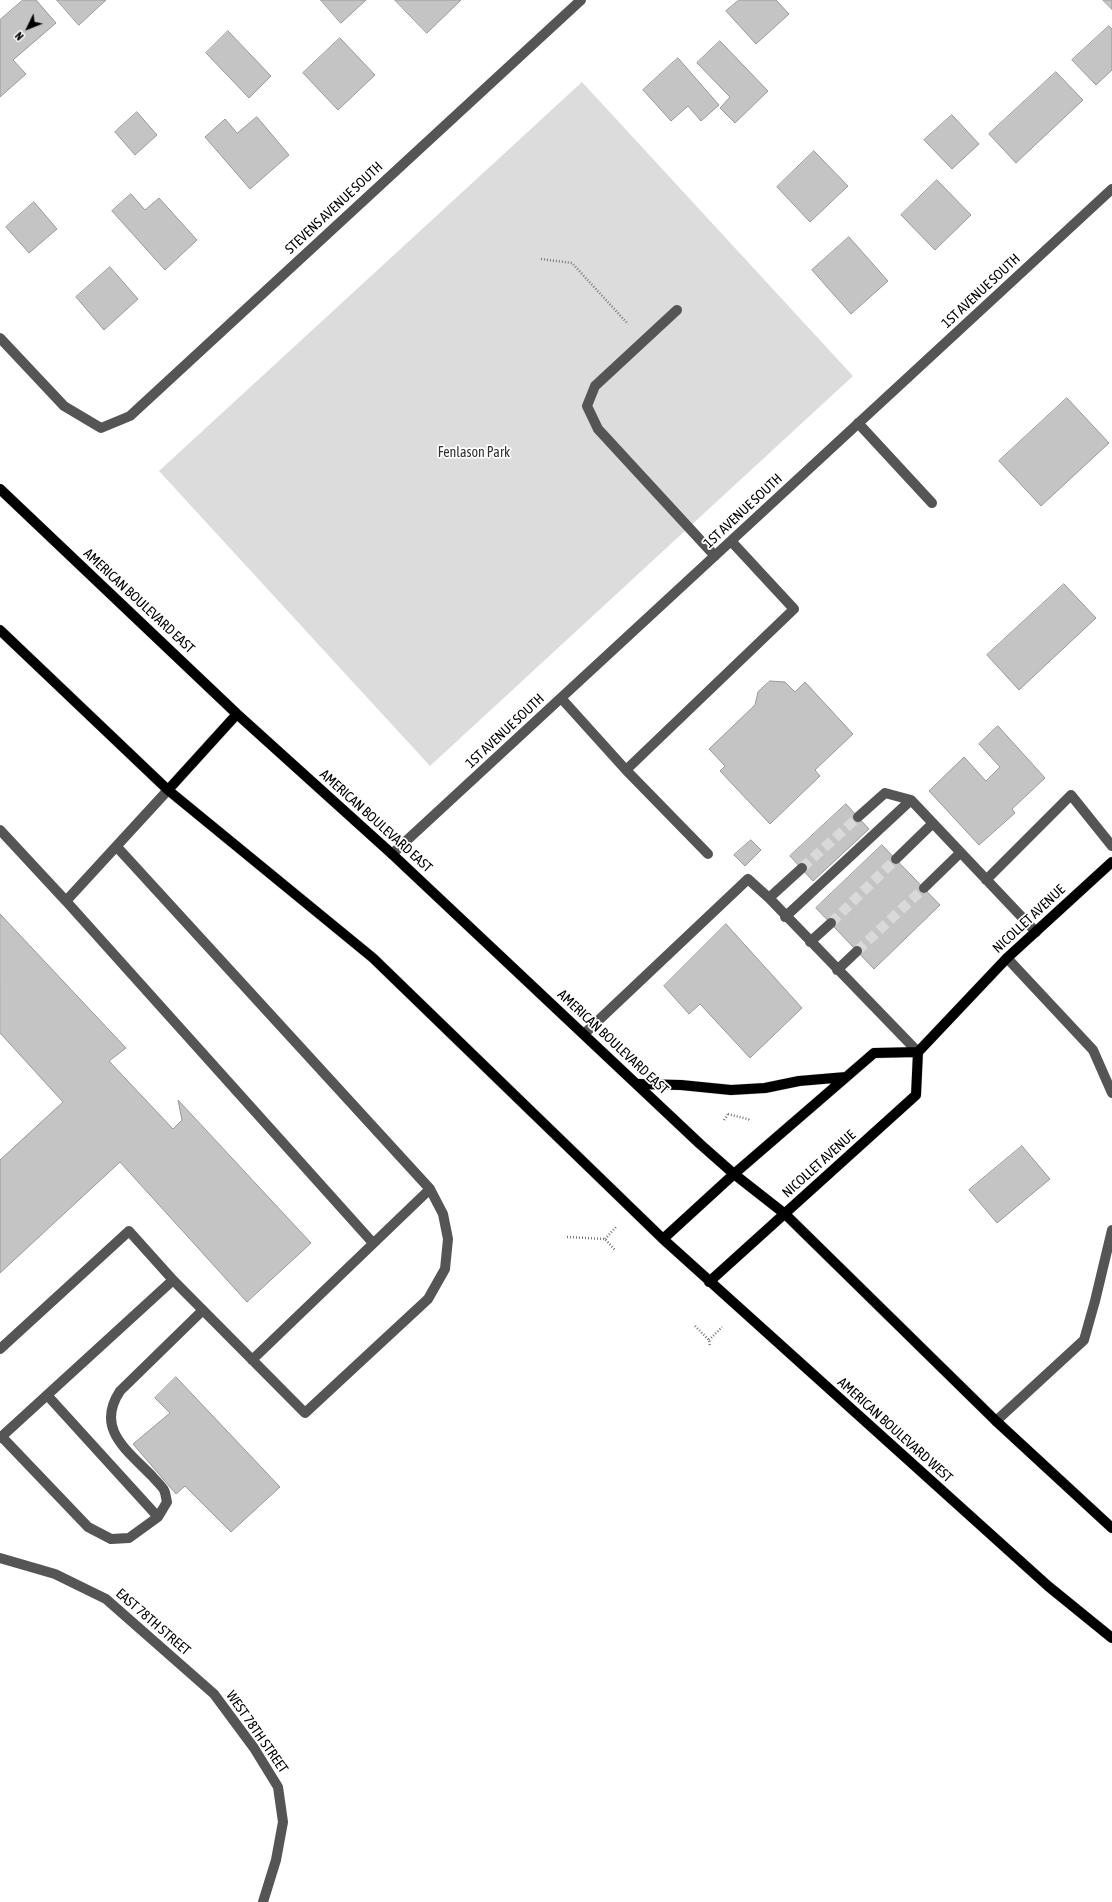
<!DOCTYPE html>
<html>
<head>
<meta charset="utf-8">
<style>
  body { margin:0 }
  #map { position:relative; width:1112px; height:1902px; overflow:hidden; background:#fff; font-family:"Asap Condensed",sans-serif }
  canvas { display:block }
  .north { position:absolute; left:8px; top:8px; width:40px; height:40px; -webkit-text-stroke:3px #fff; paint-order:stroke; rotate:227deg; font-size:11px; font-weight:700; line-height:16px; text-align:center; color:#000 }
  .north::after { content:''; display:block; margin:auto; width:14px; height:18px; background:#000; clip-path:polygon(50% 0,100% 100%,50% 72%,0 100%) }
</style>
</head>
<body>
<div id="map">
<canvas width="1112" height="1902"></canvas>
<div class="north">N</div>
</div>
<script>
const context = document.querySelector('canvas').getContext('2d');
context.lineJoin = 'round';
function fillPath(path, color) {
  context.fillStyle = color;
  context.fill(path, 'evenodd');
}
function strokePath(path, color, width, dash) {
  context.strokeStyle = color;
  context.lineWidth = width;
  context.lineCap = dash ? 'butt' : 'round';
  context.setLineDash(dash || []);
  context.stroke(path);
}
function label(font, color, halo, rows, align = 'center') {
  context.font = font + ' "Asap Condensed",sans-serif';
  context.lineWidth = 3.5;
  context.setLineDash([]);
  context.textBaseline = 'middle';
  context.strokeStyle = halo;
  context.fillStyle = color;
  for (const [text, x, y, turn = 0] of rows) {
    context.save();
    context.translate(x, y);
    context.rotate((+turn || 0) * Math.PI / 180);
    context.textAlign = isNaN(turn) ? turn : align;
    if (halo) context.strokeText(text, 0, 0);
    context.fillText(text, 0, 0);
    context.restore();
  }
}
fillPath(new Path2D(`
  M582 82 853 376 430 766 159 471Z`), '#dcdcdc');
const building = new Path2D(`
  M23 0H36L56 23 13 60 26 74 0 97V20Z
  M57 0H106L79 25Z
  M321 0H366L341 23Z
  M395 0H461L427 33Z
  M739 0H776L789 14 756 44 726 11Z
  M1103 0H1112V9Z
  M1109 26 1112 29V70L1096 85 1072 60Z
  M228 31 271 76 249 98 206 53Z
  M340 38 375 75 338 110 303 73Z
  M720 41 768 91 735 123 720 108 730 97 697 63Z
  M678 58 719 105 701 121 688 106 671 121 643 90Z
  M1056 72 1083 100 1016 163 989 134Z
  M137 112 157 135 135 155 115 132Z
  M952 115 979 144 952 169 924 140Z
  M257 117 289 155 250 189 205 137 225 119 237 133Z
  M814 151 848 186 810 222 777 187Z
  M937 180 971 215 935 250 901 215Z
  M131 194 145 210 159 198 197 240 165 270 112 211Z
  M34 202 57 229 29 253 6 227Z
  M849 237 888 281 851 314 812 270Z
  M110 267 138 299 104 330 76 297Z
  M1067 398 1109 443 1041 506 999 461Z
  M1064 584 1096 618 1019 690 987 655Z
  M770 681 785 682 795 692 805 682 853 734 815 770 820 776 770 824 720 771 725 766 709 749 755 705 758 692Z
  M998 726 1045 778 1012 809 1015 813 979 845 929 791 964 757 986 781 1000 767 979 744Z
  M846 804 869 829 813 881 790 856Z
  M751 840 761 850 745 866 734 855Z
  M882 845 940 905 874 969 816 908Z
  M0 914 126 1048 109 1061 173 1129 182 1120 178 1100 311 1243 247 1302 120 1162 0 1273V1160L63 1102 0 1033Z
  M726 924 802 1008 750 1058 700 1004 689 1014 664 986Z
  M1022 1146 1050 1179 997 1223 969 1190Z
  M176 1377 280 1487 231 1532 185 1486 176 1494 133 1444 170 1413 155 1398Z`);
fillPath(building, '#c4c4c4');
strokePath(building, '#999', 1);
strokePath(new Path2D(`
  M802 868 858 817
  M831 923 896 859
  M857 951 924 888`), '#d9d9d9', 10, [10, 5]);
const major = new Path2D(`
  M0 489 237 714 392 854 700 1144 734 1174 785 1214 996 1421 1112 1528
  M0 630 168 790 373 958 663 1239 1048 1586 1112 1638
  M168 790 237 714
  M639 1084 681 1085 731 1090 765 1088 799 1081 846 1077
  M663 1239 734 1174 874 1053 918 1052
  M709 1282 916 1095 918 1052 1007 958 1112 862`);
strokePath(major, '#dbdbdb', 11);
strokePath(new Path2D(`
  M541 259 572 263 628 324
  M728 1114 751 1120
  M724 1120 728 1114
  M567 1237 605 1239 615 1250
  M605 1239 617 1226
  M695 1326 709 1340 710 1347
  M709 1340 722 1327`), '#777', 2.5, [1, 2]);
strokePath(new Path2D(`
  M677 310 595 386 587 406 598 429 715 556
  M0 338 64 406 101 428 130 416 581 0
  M858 423 932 503
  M561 698 626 770 794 609 731 541
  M626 770 708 854
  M858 817 885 793 911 800 1036 932
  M0 830 66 901 168 790
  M392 854 1112 189
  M896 859 933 823
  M986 880 1071 795 1112 846
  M924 888 960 853
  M769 898 802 868
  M66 901 373 1243
  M785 917 911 800
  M810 942 831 923
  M1007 958 1093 1050 1112 1093
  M837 970 857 951
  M584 1034 748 879 769 898 918 1052
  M0 1349 129 1231 173 1280
  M252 1360 430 1189
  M996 1421 1084 1340 1095 1301 1112 1230
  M2 1437 88 1527 111 1539 129 1538 158 1517 47 1395
  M0 1438 173 1280 305 1413 428 1299 445 1269 448 1239 443 1214 430 1189 117 847
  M158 1517 167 1502C166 1499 166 1494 164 1490 161 1485 156 1481 152 1476 127 1450 95 1429 120 1391L203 1310
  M0 1558 55 1574 106 1599 214 1694 254 1748 278 1787 283 1822 276 1860 263 1902`), '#555', 10);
strokePath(major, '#000', 10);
label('14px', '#000', '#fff', [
  ["STEVENS AVENUE SOUTH",334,208,-43],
  ["1ST AVENUE SOUTH",981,291,-43],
  ["1ST AVENUE SOUTH",743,511,-43],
  ["AMERICAN BOULEVARD EAST",139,601,43],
  ["1ST AVENUE SOUTH",505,731,-43],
  ["AMERICAN BOULEVARD EAST",376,821,42],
  ["NICOLLET AVENUE",1029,919,-43],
  ["AMERICAN BOULEVARD EAST",613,1042,43],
  ["NICOLLET AVENUE",819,1164,-42],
  ["AMERICAN BOULEVARD WEST",895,1430,42],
  ["EAST 78TH STREET",153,1622,41],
  ["WEST 78TH STREET",257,1732,55]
]);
label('14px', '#333', '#fff', [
  ["Fenlason Park",474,453]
]);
</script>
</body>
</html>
